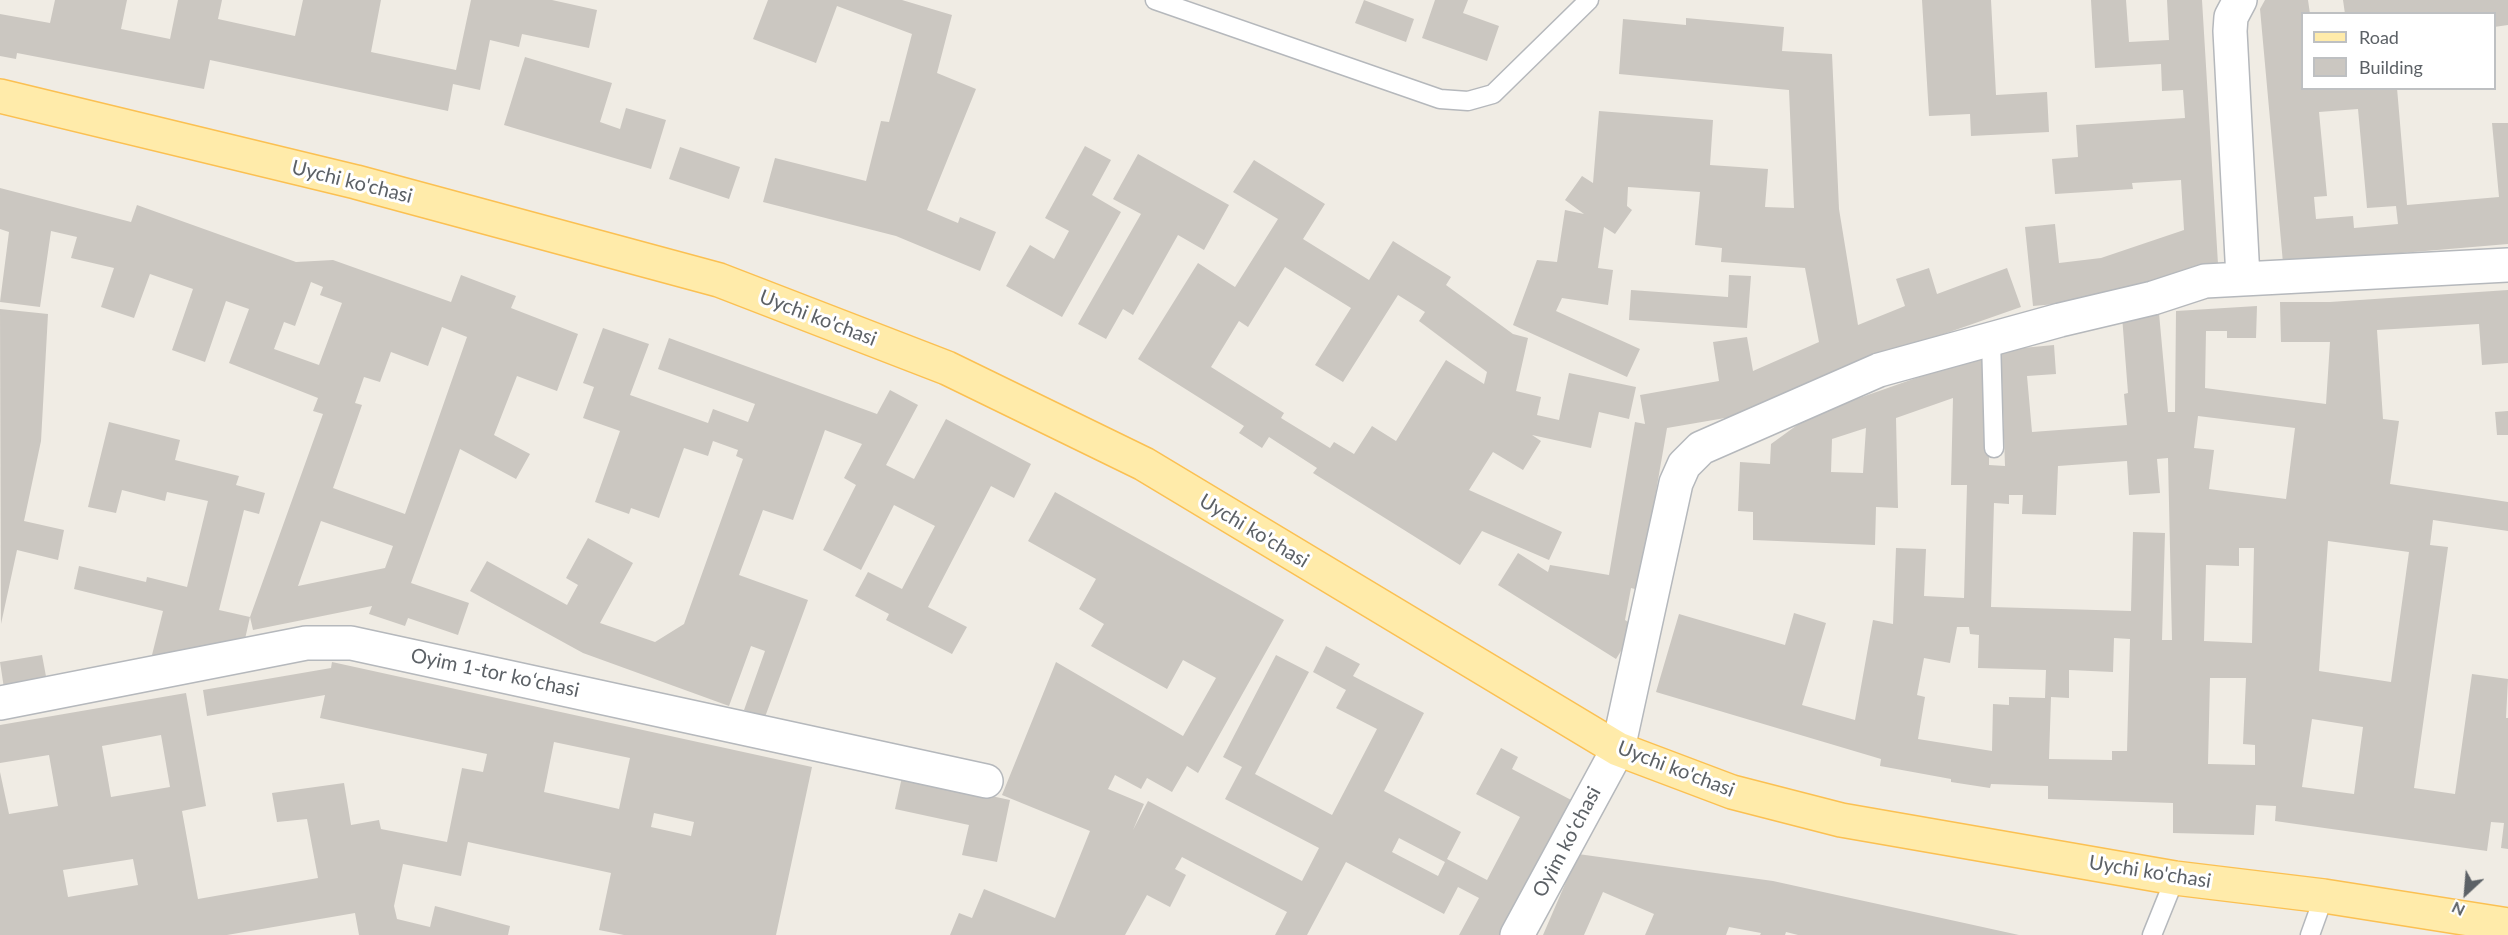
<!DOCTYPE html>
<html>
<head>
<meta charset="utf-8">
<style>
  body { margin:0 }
  #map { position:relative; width:2508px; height:935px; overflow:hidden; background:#f0ece4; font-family:Lato,sans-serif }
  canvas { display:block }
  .legend { position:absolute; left:2301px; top:12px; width:195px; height:78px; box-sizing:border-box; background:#fff; border:2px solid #bec0c2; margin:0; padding:8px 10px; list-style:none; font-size:18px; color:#5c6166 }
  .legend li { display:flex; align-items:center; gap:12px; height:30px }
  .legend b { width:30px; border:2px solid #bec0c2 }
  .north { position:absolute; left:2436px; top:863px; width:60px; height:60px; -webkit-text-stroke:4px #fff; paint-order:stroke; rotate:206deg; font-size:16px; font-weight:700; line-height:24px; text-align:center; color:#5c6166 }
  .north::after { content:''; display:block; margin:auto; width:21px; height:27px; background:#5c6166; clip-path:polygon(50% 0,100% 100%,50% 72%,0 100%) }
</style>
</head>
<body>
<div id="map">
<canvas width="2508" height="935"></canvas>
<ul class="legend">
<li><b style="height:8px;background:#ffebaa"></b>Road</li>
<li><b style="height:16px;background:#cbc7c1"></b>Building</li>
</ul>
<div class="north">N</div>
</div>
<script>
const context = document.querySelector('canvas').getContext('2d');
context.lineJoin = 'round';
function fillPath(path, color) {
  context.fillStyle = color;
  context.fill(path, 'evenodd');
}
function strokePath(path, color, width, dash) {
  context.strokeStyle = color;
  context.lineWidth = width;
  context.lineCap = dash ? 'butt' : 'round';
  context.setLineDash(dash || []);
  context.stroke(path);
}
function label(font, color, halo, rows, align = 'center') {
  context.font = font + ' Lato,sans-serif';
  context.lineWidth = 6;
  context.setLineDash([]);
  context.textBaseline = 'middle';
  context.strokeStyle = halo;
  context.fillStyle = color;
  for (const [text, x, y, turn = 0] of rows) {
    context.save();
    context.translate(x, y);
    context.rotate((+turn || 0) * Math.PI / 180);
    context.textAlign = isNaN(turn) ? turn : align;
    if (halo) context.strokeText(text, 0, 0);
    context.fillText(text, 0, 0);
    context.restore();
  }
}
fillPath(new Path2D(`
  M55 0H127L121 29 170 39 178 0H222L218 19 295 36 303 0H381L371 52 456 70 471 0H552L597 10 589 48 522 34 519 47 490 40 480 90 453 84 448 111 210 60 204 89 17 53 16 59 0 56V14L50 23Z
  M768 0H902L952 15 937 73 976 89 927 210 958 223 960 217 996 232 980 271 896 236 763 202 775 158 866 181 881 121 889 122 912 34 837 6 816 63 753 39Z
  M1364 0 1414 19 1406 42 1355 23Z
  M1435 0H1468L1463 13 1499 26 1487 61 1422 38Z
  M1922 0H1991L1996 95 2047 92 2049 132 1971 136 1970 114 1929 116Z
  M2091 0H2126L2129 42 2169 40 2167 0H2202L2218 264 2114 299 2033 306 2025 227 2055 224 2059 263 2101 258 2184 230 2181 180 2132 183 2133 189 2055 194 2052 159 2078 157 2076 125 2185 118 2183 90 2162 91 2161 64 2095 68Z
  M2265 0H2308L2310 14H2302V88H2397L2407 205 2499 197 2492 123H2508V244L2283 263 2261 20 2260 9ZM2358 109 2367 208 2396 206 2398 224 2354 228 2353 216 2316 219 2314 197 2327 196 2319 112Z
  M2343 0H2508V25L2494 27V14H2345Z
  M1686 18 1784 27 1782 51 1832 54 1839 209 1858 325 1905 306 1896 279 1929 268 1937 294 2007 268 2021 307 1901 349 1760 412 1667 428 1639 590 1631 588 1625 620 1636 627 1616 659 1498 585 1518 553 1548 572 1550 565 1609 575 1635 422 1645 424 1640 395 1719 381 1713 342 1747 337 1753 371 1819 342 1805 268 1721 262 1722 248 1695 245 1700 192 1628 187 1627 206 1632 210 1615 234 1604 227 1598 268 1613 270 1608 305 1562 298 1556 311 1640 349 1627 377 1513 325 1537 260 1557 262 1565 210 1584 214 1565 200 1582 176 1593 183 1599 111 1713 120 1710 165 1768 169 1765 207 1794 208 1789 90 1619 74 1623 19 1686 25Z
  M525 57 612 83 600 122 620 129 626 108 666 120 651 169 504 125Z
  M1085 146 1111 160 1092 195 1121 212 1062 317 1006 286 1030 245 1054 259 1069 231 1045 218Z
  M680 147 740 167 729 199 669 179Z
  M1138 154 1229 205 1204 250 1178 235 1133 315 1123 309 1106 339 1078 324 1141 214 1113 199Z
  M1254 160 1325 204 1303 239 1369 280 1393 241 1451 277 1446 285 1513 334 1528 338 1516 391 1541 397 1537 415 1559 420 1569 373 1636 387 1629 419 1599 412 1591 448 1532 435 1541 441 1523 470 1493 452 1469 490 1562 532 1549 560 1482 531 1460 565 1313 473 1317 468 1269 437 1262 448 1239 433 1244 426 1138 359 1198 263 1235 287 1278 219 1233 192ZM1285 267 1351 308 1315 365 1343 382 1398 295 1425 312 1419 321 1487 372 1484 384 1446 360 1396 441 1372 426 1354 454 1334 442 1330 448 1281 418 1284 413 1211 367 1239 321 1248 327Z
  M0 188 131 222 137 205 296 262 333 260 451 302 461 275 516 296 511 308 578 334 557 391 517 376 494 435 530 454 516 479 460 449 411 583 469 603 458 635 408 618 405 626 369 614 372 606 253 630 250 617 245 639 151 659 163 611 74 589 79 566 146 582 147 577 187 587 208 501 167 492 165 501 122 490 116 513 88 507 109 422 180 440 175 460 239 476 236 485 265 493 259 514 244 510 219 610 250 617 323 414 313 411 318 398 229 363 249 309 226 301 205 362 172 350 193 289 150 274 134 318 101 307 114 268 71 258 77 237 51 231 40 307 0 302 9 232 0 229ZM311 282 323 287 320 295 342 303 319 365 274 349 284 322 295 326ZM442 327 467 337 405 514 333 488 362 405 355 403 364 377 380 382 391 352 428 366ZM321 521 393 546 385 568 298 586Z
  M1729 275 1751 276 1747 328 1629 320 1631 290 1728 297Z
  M2508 290V363L2482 365 2479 324 2377 330 2383 419 2399 421 2390 484 2508 502V531L2433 520 2430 545 2448 547 2414 788 2455 794 2472 674 2508 679 2506 718H2508V849L2501 848 2504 823 2491 822 2487 851 2275 821 2276 806 2256 805 2254 835 2173 833V803L2048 799V786L1991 784 1990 788 1951 782V779L1880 766 1881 759 1656 692 1679 614 1785 645 1794 613 1826 623 1802 705 1855 720 1873 620 1893 624 1896 548 1926 549 1924 596 1964 598 1967 485H1951L1953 398 1896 418 1898 508 1876 507 1875 545 1753 540V512L1738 511 1740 462 1770 464 1771 444 1811 415 1990 352 1989 465 2005 466 2001 350 2054 345 2056 374 2027 376 2032 432 2127 425 2124 394 2128 393 2122 316 2159 313 2168 412H2175L2176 311 2257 306 2256 338H2227V331H2206L2205 388 2326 404 2330 342H2281L2280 302H2330ZM2198 416 2295 428 2286 499 2209 489 2214 450 2194 448ZM1866 428 1863 473 1831 472 1832 439ZM2168 458 2172 640H2162L2165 533 2133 532 2131 611 1991 607 1994 503 2009 504V495H2023L2022 514 2056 515 2058 466 2127 461 2129 495 2160 493 2157 459ZM2328 541 2409 552 2391 682 2319 671ZM2239 548H2254L2252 643 2204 641 2206 565 2239 566ZM1957 627H1969L1970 634 1979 635 1978 668 2046 670 2045 698 2009 697V705L1993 704 1992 751 1918 739 1925 697 1917 695 1924 658 1950 663ZM2114 638 2130 639 2127 751H2112V760L2049 759 2051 697 2069 698V670L2113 672ZM2210 678H2246L2243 744 2255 745V765L2208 764ZM2312 719 2363 727 2354 794 2302 787Z
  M0 309 48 314 41 441 24 521 64 530 58 560 17 550 1 624Z
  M603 328 649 344 630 395 708 423 713 409 748 422 755 404 658 369 669 338 877 414 890 390 918 405 886 465 914 479 946 419 1031 464 1014 498 991 486 928 607 967 627 952 654 886 620 889 614 855 596 868 572 902 589 935 526 894 505 861 570 823 550 856 485 844 478 862 444 825 430 793 520 763 510 739 575 808 600 765 717 744 710 765 651 751 646 729 706 583 653 470 591 487 561 567 605 578 585 566 578 588 538 633 563 600 623 655 642 684 624 743 459 736 456 738 450 713 441 708 456 684 448 659 518 631 508 629 514 595 502 620 431 583 418 594 387 583 383Z
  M2508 411V435H2497L2495 412Z
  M1055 492 1284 620 1198 773 1187 766 1172 792 1147 778 1141 789 1115 775 1108 789 1144 804 1133 830 1148 801 1302 881 1319 848 1225 799 1242 767 1223 757 1276 655 1309 672 1255 774 1332 815 1377 729 1336 708 1346 690 1313 672 1326 646 1360 664 1353 676 1424 713 1384 791 1461 832 1447 859 1487 880 1520 817 1476 794 1501 748 1518 757 1512 769 1575 802 1505 935H1459L1479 898 1458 887 1444 914 1346 862 1307 935H1275L1287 912 1182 857 1175 869 1186 875 1170 907 1147 895 1125 935H950L959 913 972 918 984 889 1055 918 1090 831 1002 795 1056 662 1183 736 1216 678 1183 660 1167 689 1091 646 1104 624 1079 609 1096 579 1028 541ZM1399 838 1445 862 1438 876 1392 852Z
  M42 655 48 687 5 695 0 662Z
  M332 662 812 767 776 935H624L599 930 611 873 468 842 461 876 403 864 394 906 397 919 430 927 435 906 510 926 508 935H359L355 913 227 935H0V772L9 814 58 806 49 755 0 763V725L186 693 206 806 182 811 198 899 318 878 307 819 277 822 272 793 344 783 351 825 379 820 381 829 447 842 462 768 483 772 487 754 320 718 325 695 207 716 203 690 331 668ZM161 735 170 787 111 797 102 746ZM554 742 630 758 619 809 544 792ZM654 813 694 822 691 836 651 827ZM133 859 138 885 68 897 63 870Z
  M902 777 1010 800 997 862 962 855 969 825 895 809Z
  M1578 854 1773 881 2019 935H1798L1786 932 1785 935H1760L1761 933 1729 927 1726 935H1645L1654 914 1603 892 1584 935H1543Z`), '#cbc7c1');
const lane = new Path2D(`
  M1155 0 1440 99 1468 101 1493 94 1589 0
  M1991 339 1994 448
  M2152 935 2175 878
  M2310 935 2324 896`);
const street = new Path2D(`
  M2240 0 2231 17 2230 31 2243 278
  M0 703 306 643H351L986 781
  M1517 935 1618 749 1676 483 1684 465 1701 448 1879 370 2060 320 2153 298 2205 281 2508 265`);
const primary = new Path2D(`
  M0 96 356 182 719 280 947 368 1144 464 1618 749 1732 792 1841 820 2175 878 2324 896 2508 925`);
strokePath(lane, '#b5b8bc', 21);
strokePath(street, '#b5b8bc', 36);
strokePath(primary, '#fbc052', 36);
strokePath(lane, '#fff', 18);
strokePath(street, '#fff', 33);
strokePath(primary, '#ffebaa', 33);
label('20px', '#5c6166', '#fff', [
  ["Uychi ko'chasi",352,182,14],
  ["Uychi ko'chasi",818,318,21],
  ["Uychi ko'chasi",1254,531,31],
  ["Oyim 1-tor koʻchasi",495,673,12],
  ["Uychi ko'chasi",1676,769,21],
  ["Oyim koʻchasi",1567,842,-62],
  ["Uychi ko'chasi",2150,872,9]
]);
</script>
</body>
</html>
